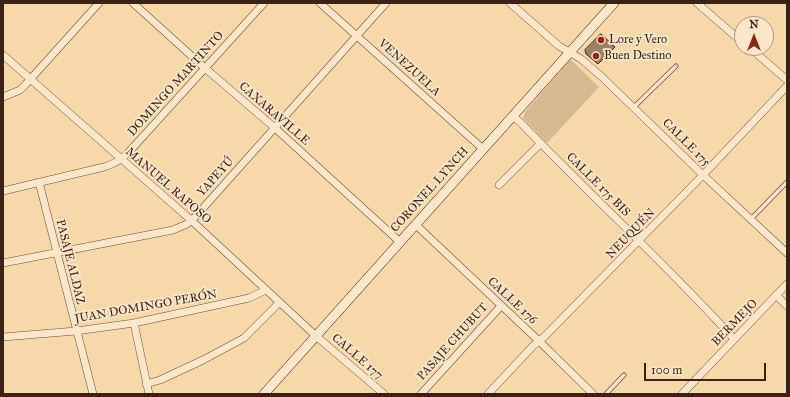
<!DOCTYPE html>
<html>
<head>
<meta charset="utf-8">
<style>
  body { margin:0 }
  #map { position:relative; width:790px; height:397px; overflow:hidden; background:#f7d8aa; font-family:"IM FELL Great Primer",serif }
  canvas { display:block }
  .frame { position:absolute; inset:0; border:4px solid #3b2219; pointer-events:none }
  .north { position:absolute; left:734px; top:16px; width:40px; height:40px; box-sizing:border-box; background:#fae6c8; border:1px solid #ae9882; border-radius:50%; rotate:0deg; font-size:11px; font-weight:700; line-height:16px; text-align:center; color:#3b2219 }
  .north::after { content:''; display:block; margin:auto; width:14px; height:18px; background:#8f2418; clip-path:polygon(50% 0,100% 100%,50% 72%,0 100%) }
  .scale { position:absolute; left:644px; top:363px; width:122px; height:18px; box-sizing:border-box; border:2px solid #3b2219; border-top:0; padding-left:5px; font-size:12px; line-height:14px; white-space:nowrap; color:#3b2219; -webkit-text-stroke:3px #fae6c8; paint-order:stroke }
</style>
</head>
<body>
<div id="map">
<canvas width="790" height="397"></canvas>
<div class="frame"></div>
<div class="north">N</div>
<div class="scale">100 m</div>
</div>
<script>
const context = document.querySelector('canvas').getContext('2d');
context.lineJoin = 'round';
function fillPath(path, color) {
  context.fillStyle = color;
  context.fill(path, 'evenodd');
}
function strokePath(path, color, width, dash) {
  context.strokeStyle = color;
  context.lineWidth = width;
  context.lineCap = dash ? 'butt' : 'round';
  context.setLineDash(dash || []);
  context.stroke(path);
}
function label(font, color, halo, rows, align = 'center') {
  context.font = font + ' "IM FELL Great Primer",serif';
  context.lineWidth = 3.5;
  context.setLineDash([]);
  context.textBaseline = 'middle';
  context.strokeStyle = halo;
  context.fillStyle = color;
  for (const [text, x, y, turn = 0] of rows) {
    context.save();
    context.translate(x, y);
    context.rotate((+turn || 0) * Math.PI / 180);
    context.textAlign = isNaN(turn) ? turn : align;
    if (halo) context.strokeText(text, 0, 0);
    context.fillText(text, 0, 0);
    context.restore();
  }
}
fillPath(new Path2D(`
  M570 59 599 87 547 143 523 118 525 112Z`), '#d7b991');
const building = new Path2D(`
  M601 34 615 47 598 64 586 54 585 50Z`);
fillPath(building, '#9d8164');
strokePath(building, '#3b2219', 1);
const lane = new Path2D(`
  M634 107 676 66
  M751 219 787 182
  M606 394 624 375`);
const street = new Path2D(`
  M133 3 206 69 275 128 400 242
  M320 3 483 149
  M510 3 559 46 581 59 602 77 703 175 787 253
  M697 3 742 42
  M750 48 787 80
  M3 55 191 220 316 336 384 394
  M3 97 20 90 26 84 99 3
  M513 116 521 123C591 196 666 264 734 339
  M39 182 93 394
  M499 185 541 143
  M3 191 104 167C114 164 121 160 128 153L264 3
  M416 225 539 341 593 394
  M3 263 173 230 187 224 196 216 386 3
  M776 295 787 306
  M134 323 149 394
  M3 337 76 331 134 323 249 298 266 290
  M146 384 160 380 203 360 244 338 279 303
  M421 394 501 306
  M488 394 533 346 544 337 703 175 787 86
  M682 394 787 284`);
const secondary = new Path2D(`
  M264 394 614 3`);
strokePath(lane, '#6a503d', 5);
strokePath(street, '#6a503d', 8);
strokePath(secondary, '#3b2219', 10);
strokePath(lane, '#fae6c8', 3.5);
strokePath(street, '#fae6c8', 7);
strokePath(secondary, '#fae6c8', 9);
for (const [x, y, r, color] of [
  [601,40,4,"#8f2418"],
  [596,56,4,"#8f2418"]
]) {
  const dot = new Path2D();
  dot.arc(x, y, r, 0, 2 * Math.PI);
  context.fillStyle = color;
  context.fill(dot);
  strokePath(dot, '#fae6c8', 1.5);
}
label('12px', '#3b2219', '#fae6c8', [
  ["Lore y Vero",609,40],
  ["Buen Destino",604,56]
], 'left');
label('12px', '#3b2219', '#fae6c8', [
  ["VENEZUELA",409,68,42],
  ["DOMINGO MARTINTO",176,84,-48],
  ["CAXARAVILLE",274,114,41],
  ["CALLE 175",686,143,45],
  ["YAPEYÚ",216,177,-48],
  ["CALLE 175 BIS",598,185,45],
  ["MANUEL RAPOSO",168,186,41],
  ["CORONEL LYNCH",430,190,-48],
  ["NEUQUÉN",631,234,-46],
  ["PASAJE ALDAZ",70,262,76],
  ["CALLE 176",512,301,43],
  ["JUAN DOMINGO PERÓN",146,307,-10],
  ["BERMEJO",735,323,-46],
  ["PASAJE CHUBUT",453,342,-48],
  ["CALLE 177",357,357,41]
]);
</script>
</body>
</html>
